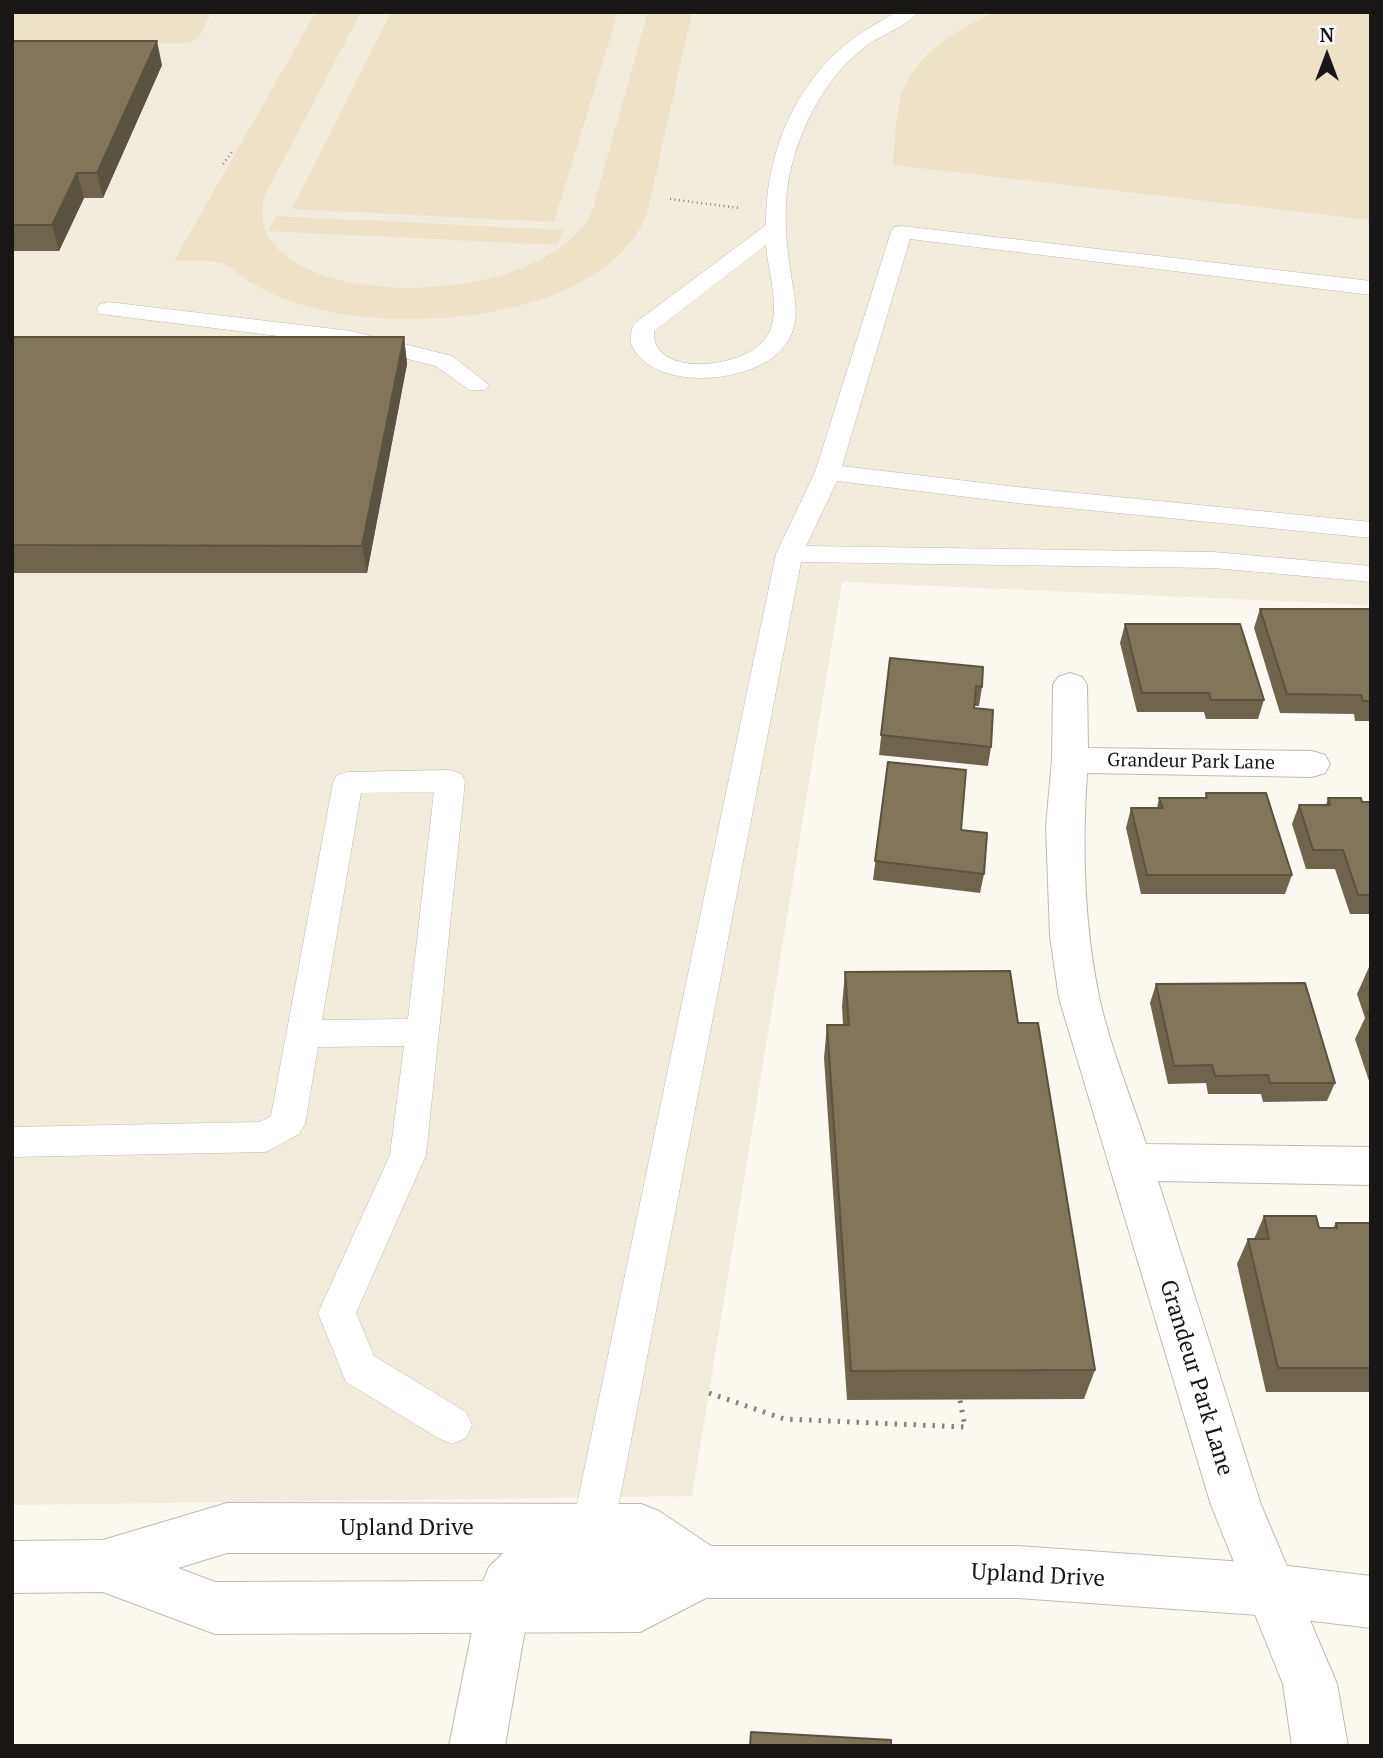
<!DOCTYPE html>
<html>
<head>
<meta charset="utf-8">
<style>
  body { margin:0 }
  #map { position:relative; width:1383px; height:1758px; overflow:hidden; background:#fbf8ef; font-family:"PT Serif",serif }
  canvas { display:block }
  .frame { position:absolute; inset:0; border:14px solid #191715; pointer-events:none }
  .north { position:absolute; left:1292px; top:21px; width:70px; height:70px; -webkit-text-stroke:5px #fff; paint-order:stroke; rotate:0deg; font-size:19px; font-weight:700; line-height:28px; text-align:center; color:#191715 }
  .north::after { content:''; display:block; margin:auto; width:24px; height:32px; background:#191715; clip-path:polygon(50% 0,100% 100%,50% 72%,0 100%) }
</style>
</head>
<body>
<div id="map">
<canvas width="1383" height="1758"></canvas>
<div class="frame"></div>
<div class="north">N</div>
</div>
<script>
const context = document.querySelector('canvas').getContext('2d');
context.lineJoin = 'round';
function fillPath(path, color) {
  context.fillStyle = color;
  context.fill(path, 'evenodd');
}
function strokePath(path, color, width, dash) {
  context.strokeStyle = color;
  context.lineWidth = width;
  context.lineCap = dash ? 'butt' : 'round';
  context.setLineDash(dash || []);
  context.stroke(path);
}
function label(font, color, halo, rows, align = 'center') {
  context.font = font + ' "PT Serif",serif';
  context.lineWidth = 7;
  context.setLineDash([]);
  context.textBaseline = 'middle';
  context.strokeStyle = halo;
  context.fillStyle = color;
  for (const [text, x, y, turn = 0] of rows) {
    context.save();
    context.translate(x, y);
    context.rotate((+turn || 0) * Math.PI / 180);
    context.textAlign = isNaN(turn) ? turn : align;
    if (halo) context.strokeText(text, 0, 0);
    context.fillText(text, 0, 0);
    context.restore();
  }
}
fillPath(new Path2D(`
  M12 12H1371V605L842 582 692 1496 12 1505Z`), '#f2ecdd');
fillPath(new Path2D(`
  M12 12H211L199 38 188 43H12Z
  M316 12H361L265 195C231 311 538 320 592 212L648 12H692L647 214C604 319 412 333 317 309 292 303 269 294 248 281 240 277 231 265 222 263 207 260 190 261 174 261Z
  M391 12H618L554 222 292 209Z
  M996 12H1371V220L893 165C895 145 895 124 899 104 908 58 956 29 996 12Z
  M276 216 563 230 558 245 268 231Z`), '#ede2c5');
const lane = new Path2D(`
  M896 12H918C907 26 884 34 869 44 829 72 803 121 791 168 783 199 785 236 790 268 792 287 799 307 794 326 792 336 785 347 778 353 747 383 657 391 633 348 629 340 630 331 635 323L766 225C765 162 790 94 838 51 855 35 876 24 896 12ZM766 245C768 271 780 306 770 331 755 369 650 381 654 331Z
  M902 226 1371 281V295L910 239 842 466 1017 487 1371 522V538L1017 503 837 481 806 546 1213 552 1371 566V582L1213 568 801 562 614 1528 608 1542 593 1548 578 1542 572 1528 776 554 815 472 891 232 894 227Z
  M108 302 351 331 452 356 489 385 485 390H469L436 366 351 345 100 314 97 309 100 304Z
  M450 770 461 774 465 781 426 1155 356 1313 374 1356 466 1412 472 1425 466 1438 452 1444 438 1438 346 1382 318 1313 390 1155 404 1046 318 1047 305 1124 299 1134 266 1152 12 1157V1127L260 1122 271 1116 333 783 337 775 348 772ZM434 792 408 1019 322 1020 361 793Z`);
const street = new Path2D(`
  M1070 673 1082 677 1087 685 1088 748 1312 751 1325 755 1330 764 1325 773 1312 777 1087 773C1082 847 1084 924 1099 996 1109 1044 1131 1097 1146 1144L1371 1147V1185L1158 1181 1261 1505 1337 1684 1348 1746H1292L1283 1684 1211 1505 1059 998 1050 936 1046 826 1052 760 1053 685 1058 677Z
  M503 1580 522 1587 529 1606 505 1746H449L477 1606 484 1587Z`);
const secondary = new Path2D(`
  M227 1503 641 1504 659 1511 711 1546H1018L1272 1564 1371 1576V1628L1272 1616 1018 1598H706L640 1632 215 1634 103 1592 12 1593V1541L103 1540ZM227 1553H503L489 1567 483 1581 215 1582 178 1568Z`);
strokePath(lane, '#bfbbb3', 1);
strokePath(street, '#bfbbb3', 2);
strokePath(secondary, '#bfbbb3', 2);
strokePath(new Path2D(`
  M223 164 232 152
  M670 199 739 208`), '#86837e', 2.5, [1, 3.5]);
strokePath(new Path2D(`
  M709 1393 784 1419 965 1427 960 1400`), '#86837e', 5, [2.5, 7]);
fillPath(lane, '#fff');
fillPath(street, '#fff');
fillPath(secondary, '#fff');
fillPath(new Path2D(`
  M13 41 162 65 103 198H84L59 251H12Z
  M404 337 407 364 367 573H12V341Z
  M1260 609H1371V721H1355L1354 714 1280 713 1254 628Z
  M1125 624 1264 700 1258 719H1206L1204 712H1137L1120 643Z
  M890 658 982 687 979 706H974V708L991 747 988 766 879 755Z
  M888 762 961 830 984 874 980 893 873 880Z
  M1206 793 1292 875 1285 894H1141L1126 828 1131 808H1157L1159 798H1205Z
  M1371 797V914H1350L1335 869H1306L1292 824 1299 805H1326L1328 798 1369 802Z
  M1369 967H1371V1087L1355 1039 1365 1018 1357 994Z
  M845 972 1018 1023 1095 1370 1084 1399 847 1400 824 1058 827 1025H843L842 1006Z
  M1156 984 1335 1083 1327 1101 1263 1102 1261 1094H1208L1206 1083 1168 1084 1150 1003Z
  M1264 1216 1319 1228H1333L1336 1223H1371V1392H1266L1237 1264 1248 1239H1254Z`), '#6f654d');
fillPath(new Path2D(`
  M157 41 162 65 103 198 97 173Z
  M77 173 84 198 59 251 52 225Z
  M404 337 407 364 367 573 362 546Z`), '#5a533f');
const building = new Path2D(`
  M12 41H157L97 173H77L52 225H12Z
  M14 337H404L362 546 12 545V341Z
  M1260 609H1371V701H1363L1361 695 1287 694Z
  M1125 624H1240L1264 700H1211L1209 693H1142Z
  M890 658 983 667 982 687 976 686 974 708 993 710 991 747 881 735Z
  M888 762 966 770 961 830 987 833 984 874 875 861Z
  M1206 793H1266L1292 875H1147L1131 808H1163L1159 798H1207Z
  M1328 798H1361L1362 802H1371V895H1358L1343 850H1313L1299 805H1330Z
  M1010 971 1018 1023H1038L1095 1370 851 1371 827 1025H849L845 972Z
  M1305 983 1335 1083H1270L1268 1075 1215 1076 1212 1065 1174 1066 1156 984Z
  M1367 1012H1371V1022Z
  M1264 1216H1316L1319 1228H1337L1336 1223H1371V1368H1278L1248 1239H1269Z
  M751 1732 891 1740V1746H750Z`);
fillPath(building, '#81765a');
strokePath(building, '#5a533f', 2);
label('19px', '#191715', '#fff', [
  ["Grandeur Park Lane",1191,762,1]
]);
label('23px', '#191715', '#fff', [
  ["Grandeur Park Lane",1196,1378,73],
  ["Upland Drive",407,1528],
  ["Upland Drive",1038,1576,3]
]);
</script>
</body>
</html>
